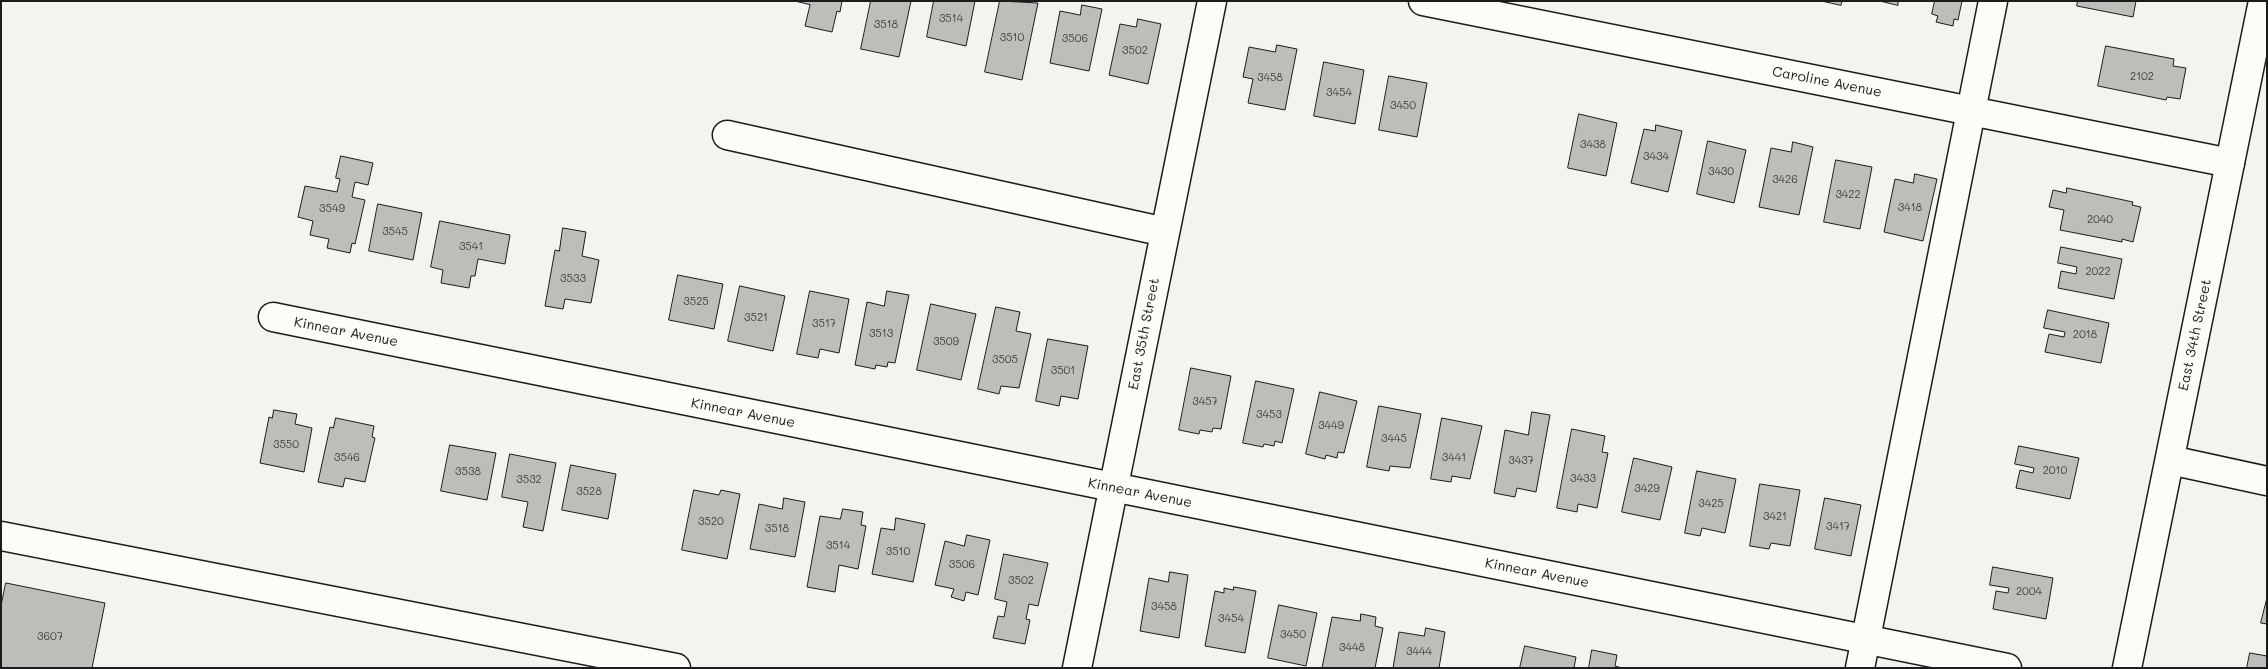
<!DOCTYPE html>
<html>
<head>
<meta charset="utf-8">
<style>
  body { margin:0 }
  #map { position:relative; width:2268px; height:669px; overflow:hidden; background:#f4f3ee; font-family:Mali,sans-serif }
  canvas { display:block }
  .frame { position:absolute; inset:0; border:2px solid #1c1c1c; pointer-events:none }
</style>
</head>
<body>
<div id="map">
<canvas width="2268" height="669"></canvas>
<div class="frame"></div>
</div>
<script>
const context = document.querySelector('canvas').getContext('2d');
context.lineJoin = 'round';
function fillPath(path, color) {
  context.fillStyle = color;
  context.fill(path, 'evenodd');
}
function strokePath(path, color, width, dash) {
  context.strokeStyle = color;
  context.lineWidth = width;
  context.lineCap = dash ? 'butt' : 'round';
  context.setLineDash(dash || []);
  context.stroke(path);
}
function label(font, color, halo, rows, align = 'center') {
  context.font = font + ' Mali,sans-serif';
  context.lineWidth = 5;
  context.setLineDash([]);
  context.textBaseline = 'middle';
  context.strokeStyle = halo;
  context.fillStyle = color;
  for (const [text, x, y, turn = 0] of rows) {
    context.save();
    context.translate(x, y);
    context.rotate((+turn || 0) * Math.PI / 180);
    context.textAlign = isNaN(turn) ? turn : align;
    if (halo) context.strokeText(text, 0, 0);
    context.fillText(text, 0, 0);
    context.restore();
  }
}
const building = new Path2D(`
  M795 1H842L840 12 837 11 832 32 805 26 810 5Z
  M871 1H911L899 57 861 49Z
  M934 1H975L966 46 927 37Z
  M1000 1 1038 3 1022 80 985 72Z
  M1822 1H1842L1841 5Z
  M1880 1H1898V5Z
  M1935 1H1962L1958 20 1954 19 1953 26 1936 22 1938 16 1932 14Z
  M2078 1H2136L2133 17 2077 6Z
  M1082 5 1102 9 1089 71 1050 63 1060 11 1080 15Z
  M1138 19 1161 24 1148 84 1109 75 1120 24 1136 27Z
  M1277 45 1297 49 1285 110 1248 103 1253 79 1243 77 1249 47 1275 52Z
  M2106 46 2174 59 2173 66 2186 68 2180 99 2167 97 2166 100 2098 86Z
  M1324 62 1364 70 1355 124 1314 116Z
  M1389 76 1427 83 1417 137 1379 130Z
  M1579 114 1617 123 1606 176 1568 168Z
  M1656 125 1682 131 1668 192 1631 183 1644 129 1655 131Z
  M1708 141 1746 150 1734 203 1697 194Z
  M1793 142 1813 147 1799 215 1759 207 1771 148 1791 152Z
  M341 156 373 163 368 185 355 182 352 197 365 200 355 244 352 243 350 253 327 248 329 239 310 235 313 221 298 217 305 186 337 192 340 179 336 178Z
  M1836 160 1872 167 1860 229 1824 222Z
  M1915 174 1937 179 1923 241 1884 232 1895 179 1913 183Z
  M2067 188 2133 202 2132 205 2141 207 2133 242 2122 239V242L2060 230 2064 210 2049 207 2053 190 2066 193Z
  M378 204 422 213 413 260 369 251Z
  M440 221 510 235 505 264 478 259 475 276H471L469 288 441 283 443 270 431 267Z
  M563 228 586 232 582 256 599 260 591 303 565 299 563 309 545 306 555 250 559 251Z
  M2061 247 2122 259 2114 299 2058 288 2061 271 2076 274 2077 267 2058 263Z
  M678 275 723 284 714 329 669 320Z
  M740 286 785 296 773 351 728 341Z
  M810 291 849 299 839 353 820 349 818 358 797 354Z
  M887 291 909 295 895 363 888 362 887 367 876 365 875 369 855 365 867 302 884 306Z
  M931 304 976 314 961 380 917 370Z
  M996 307 1020 312 1016 331 1031 334 1019 388 1001 386 999 394 978 389Z
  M2048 310 2109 323 2101 363 2045 352 2049 334 2064 337 2065 332 2044 328Z
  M1048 339 1088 346 1078 399 1061 396 1059 406 1036 401Z
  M1191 368 1231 376 1221 429 1213 428 1212 432 1200 430 1199 434 1179 430Z
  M1256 381 1294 389 1282 443 1275 441 1274 446 1264 444 1263 447 1243 443Z
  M1320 392 1357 401 1344 453 1338 452 1337 458 1326 455 1325 459 1306 454Z
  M1379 406 1421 414 1410 468 1390 466 1389 471 1367 467Z
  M274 410 297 414 295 424 312 428 304 472 260 463 269 417 272 418Z
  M1532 412 1550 415 1536 492 1517 488 1515 497 1494 493 1505 430 1528 435Z
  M336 418 374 426 372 437 375 438 365 482 345 478 343 487 318 482 330 427 333 428Z
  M1442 418 1482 426 1470 479 1452 476 1451 482 1431 479Z
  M1572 429 1605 436 1602 452 1608 453 1597 508 1578 504 1577 512 1557 508Z
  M450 445 496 453 487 500 441 491Z
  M2019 446 2079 458 2070 499 2016 488 2020 470 2033 473 2034 468 2015 464Z
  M510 454 556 463 543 531 523 527 528 502 502 497Z
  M1634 458 1672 467 1660 520 1622 512Z
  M571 465 616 474 608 519 562 510Z
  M1697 471 1736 479 1725 533 1702 528 1700 536 1685 533Z
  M1760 484 1800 490 1790 546 1771 543 1769 549 1750 546Z
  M694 490 719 495 721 490 740 494 727 559 682 550Z
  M784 498 805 502 795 557 750 549 759 504 782 509Z
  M1825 498 1861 505 1851 556 1815 549Z
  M843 509 863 512 861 525 866 526 858 569 839 565 835 592 807 587 820 516 840 519Z
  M896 518 925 524 913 582 872 574 881 528 894 530Z
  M967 535 990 540 978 595 966 592 964 601 951 597 954 589 935 585 945 541 964 546Z
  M1004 554 1048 563 1038 606 1029 604 1026 619 1030 620 1025 644 993 638 998 616 1004 617 1007 602 995 599Z
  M1993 567 2053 578 2046 619 1993 609 1996 591 2008 593 2009 588 1990 585Z
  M1170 572 1188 575 1179 638 1140 631 1149 578 1168 582Z
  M6 583 105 603 92 668H1V606Z
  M1234 587 1256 591 1245 653 1205 646 1215 591 1224 593V588L1233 590Z
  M2267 598V624L2261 623Z
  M1279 605 1317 613 1306 666 1268 658Z
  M1361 614 1376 617 1375 626 1383 628 1375 668H1322L1332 617 1360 621Z
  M1426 628 1445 632 1439 668H1393L1399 632 1424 636Z
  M1525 646 1576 657 1574 668H1520Z
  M1592 650 1617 655 1615 666 1622 668H1589Z
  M2250 653 2267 656V668H2247Z`);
fillPath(building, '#bebdba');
strokePath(building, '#1c1c1c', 1);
const minor = new Path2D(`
  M1423 1 2230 163
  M727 135 1165 232
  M273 317 2007 668
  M2170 460 2267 481
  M1 536 676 668
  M1077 668 1212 1
  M1860 668 1993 1`);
const major = new Path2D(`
  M2127 668 2263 1`);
strokePath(minor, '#1c1c1c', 31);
strokePath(major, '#1c1c1c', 31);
strokePath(minor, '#fdfcf7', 28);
strokePath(major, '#fdfcf7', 28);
label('11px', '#444', null, [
  ["3514",951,19],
  ["3518",886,25],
  ["3510",1012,38],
  ["3506",1075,39],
  ["3502",1135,51],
  ["2102",2142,77],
  ["3458",1270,78],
  ["3454",1339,93],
  ["3450",1403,106],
  ["3438",1593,145],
  ["3434",1656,157],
  ["3430",1721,172],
  ["3426",1785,180],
  ["3422",1848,195],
  ["3418",1910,208],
  ["3549",332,209],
  ["2040",2100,220],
  ["3545",395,232],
  ["3541",471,247],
  ["2022",2098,272],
  ["3533",573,279],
  ["3525",696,302],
  ["3521",756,318],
  ["3517",824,324],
  ["3513",881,334],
  ["2018",2085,335],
  ["3509",946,342],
  ["3505",1005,360],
  ["3501",1063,371],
  ["3457",1205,402],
  ["3453",1269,415],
  ["3449",1331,426],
  ["3445",1394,439],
  ["3550",286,445],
  ["3546",347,458],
  ["3441",1454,458],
  ["3437",1521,461],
  ["2010",2055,471],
  ["3538",468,472],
  ["3433",1583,479],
  ["3532",529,480],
  ["3429",1647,489],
  ["3528",589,492],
  ["3425",1711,504],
  ["3421",1775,517],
  ["3520",711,522],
  ["3417",1838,527],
  ["3518",777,529],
  ["3514",838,546],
  ["3510",898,552],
  ["3506",962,565],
  ["3502",1021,581],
  ["2004",2029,592],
  ["3458",1164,607],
  ["3454",1231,619],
  ["3450",1293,635],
  ["3607",50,637],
  ["3448",1352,648],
  ["3444",1419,652]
]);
label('14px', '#1c1c1c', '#fdfcf7', [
  ["Caroline Avenue",1827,82,11],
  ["Kinnear Avenue",346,332,11],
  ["East 35th Street",1144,334,-79],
  ["East 34th Street",2195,335,-78],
  ["Kinnear Avenue",743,413,11],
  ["Kinnear Avenue",1140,493,11],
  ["Kinnear Avenue",1537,573,11]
]);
</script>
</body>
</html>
